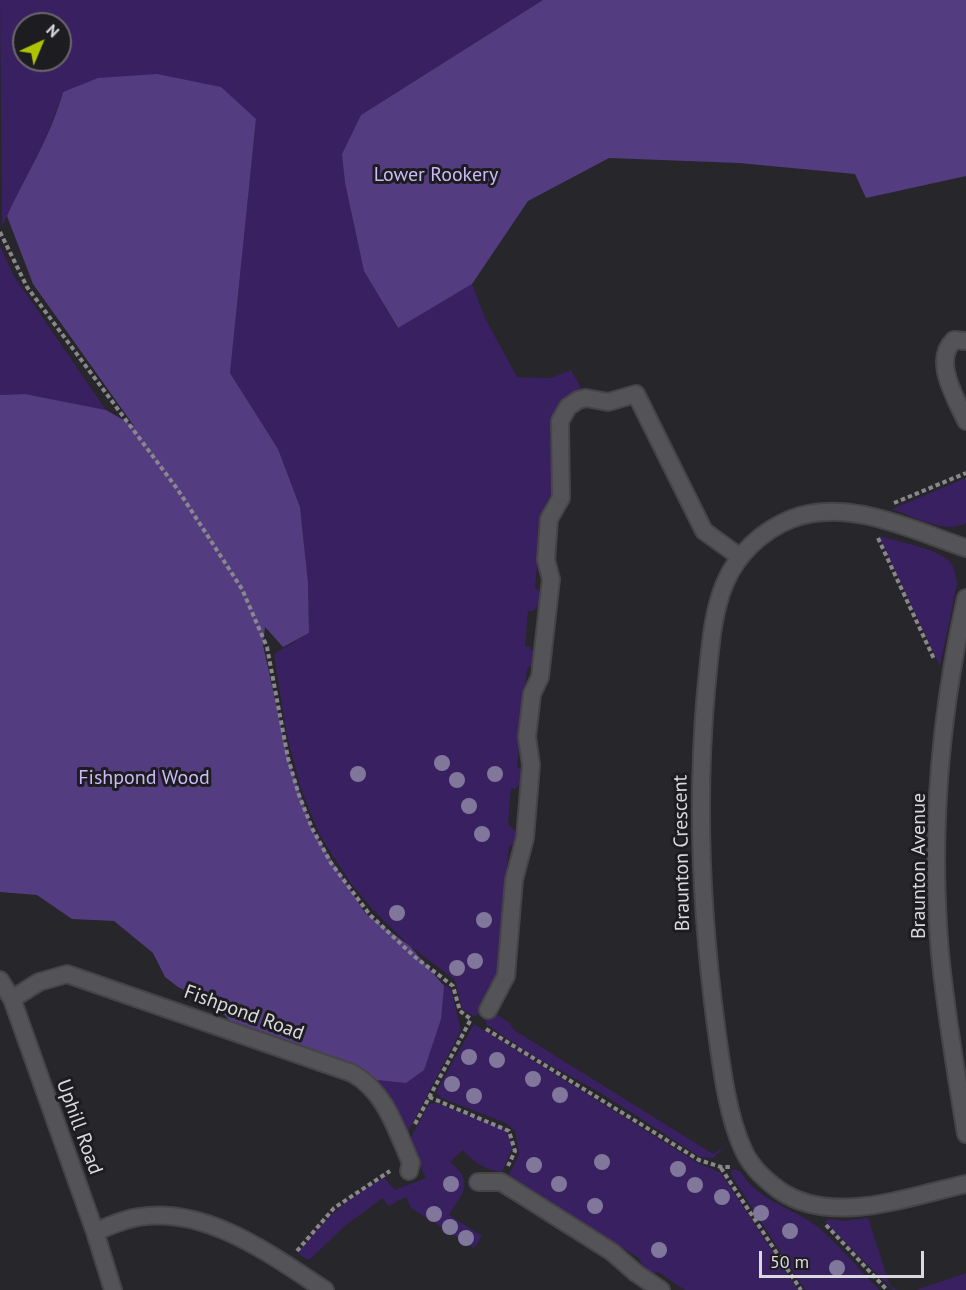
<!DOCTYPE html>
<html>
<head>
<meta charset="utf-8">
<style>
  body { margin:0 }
  #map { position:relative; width:966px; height:1290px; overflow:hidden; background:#27262a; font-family:"PT Sans",sans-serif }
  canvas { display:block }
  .north { position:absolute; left:12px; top:12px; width:60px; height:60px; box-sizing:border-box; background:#1d1c20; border:2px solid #69686b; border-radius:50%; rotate:44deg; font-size:16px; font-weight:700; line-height:24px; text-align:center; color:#dad9dc }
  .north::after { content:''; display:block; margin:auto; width:21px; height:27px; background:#b0c501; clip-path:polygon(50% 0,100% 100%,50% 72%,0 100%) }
  .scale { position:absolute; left:759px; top:1251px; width:165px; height:27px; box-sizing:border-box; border:3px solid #dad9dc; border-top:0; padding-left:8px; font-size:18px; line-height:21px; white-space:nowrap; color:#dad9dc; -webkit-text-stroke:4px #1d1c20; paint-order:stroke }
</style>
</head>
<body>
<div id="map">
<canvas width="966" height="1290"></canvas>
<div class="north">N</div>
<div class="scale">50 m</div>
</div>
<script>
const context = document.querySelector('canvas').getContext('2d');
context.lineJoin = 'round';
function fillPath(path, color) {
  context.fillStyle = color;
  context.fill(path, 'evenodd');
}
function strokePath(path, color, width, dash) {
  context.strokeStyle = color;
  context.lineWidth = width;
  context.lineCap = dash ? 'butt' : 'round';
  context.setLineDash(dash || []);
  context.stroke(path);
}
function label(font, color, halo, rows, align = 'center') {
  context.font = font + ' "PT Sans",sans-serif';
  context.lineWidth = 6;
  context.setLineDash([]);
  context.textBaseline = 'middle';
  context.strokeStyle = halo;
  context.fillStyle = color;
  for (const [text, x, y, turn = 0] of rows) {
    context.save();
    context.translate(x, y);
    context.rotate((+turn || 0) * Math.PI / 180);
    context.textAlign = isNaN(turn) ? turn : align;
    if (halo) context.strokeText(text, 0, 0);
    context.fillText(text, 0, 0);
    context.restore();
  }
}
fillPath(new Path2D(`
  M0 0H543L361 115 342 154 345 183 364 270 397 328 472 284 485 318 517 377 551 378 571 370 581 388 559 405 553 416V491L543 509 535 587 541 594 540 604 533 611H528L525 646 530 647 536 655 535 663 527 669 517 766 524 773 522 783 515 789 511 788 508 824 517 833 516 842 509 847 497 973 480 1003 484 1007 475 1017 462 1009 455 980 410 946 377 914 351 884 319 834 301 789 286 732 274 654 309 633 308 583 300 507 278 449 230 373 256 119 63 91C50 137 22 183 2 227ZM24 24H60V60H24Z
  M0 246 14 276 106 410 25 394 0 395Z
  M966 478V523C945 535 913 516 892 509Z
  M879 536C896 541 939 549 950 562 955 568 956 577 957 584L940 666Z
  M440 982 451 989 461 1030 408 1132 404 1134 376 1080 406 1083 444 986Z
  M491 1011 510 1023 514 1030 713 1154 726 1146 713 1158 700 1157 601 1093 528 1053 486 1024V1018Z
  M474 1024 696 1162 721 1173 798 1290H685L658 1272 650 1275 642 1268 640 1259 509 1175 519 1154 515 1131 506 1123 441 1098 436 1092Z
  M436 1103 505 1129 513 1147 502 1172C484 1169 476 1164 463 1150L450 1162C475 1183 463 1192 449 1215L482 1236 474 1248 411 1208 406 1197 388 1206 383 1198 346 1225 309 1260 298 1254C322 1220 349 1197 384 1178L395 1190 426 1178 409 1141 429 1104Z
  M732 1169 740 1171C757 1201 792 1207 818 1227 840 1246 859 1269 879 1290H805L731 1175Z
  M868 1218 890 1286 897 1290H893L825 1222 828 1219 844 1221Z
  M966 1273V1290H916Z`), '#392061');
fillPath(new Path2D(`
  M543 0H966V176L866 198 855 174 739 163 609 158 528 201 472 284 398 328 364 271 345 183 342 154 361 115Z
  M157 74 221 87 256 119 230 373 278 449 300 507 308 583 309 633 283 647 265 627 263 645 288 758 312 829 365 913 410 946 444 986 441 1019 424 1070 406 1083 376 1080 230 1021 215 1005 178 987 165 977 153 953 114 921 72 919 37 895 0 892V395L25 394 106 410 134 426 33 284 7 216C26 175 51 136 63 92L98 78Z`), '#543c81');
const minor = new Path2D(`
  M966 341 954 340C932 361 956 398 966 421
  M966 548C912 530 847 497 791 519 762 531 737 554 725 583 711 616 710 655 706 691 696 804 701 913 716 1026 721 1063 727 1115 743 1149 750 1166 764 1179 779 1190 832 1227 909 1196 966 1184
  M966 598C940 714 930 835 940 953 946 1014 956 1074 966 1134
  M0 980 12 999 95 1232 113 1290
  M12 999 39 982 67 974 352 1073C385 1091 396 1129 411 1163L409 1171
  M488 1010 506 976 514 880 525 838 531 765 527 737 532 694 540 677 551 579 546 560 549 519 561 498 560 421 568 407 578 400 586 398 608 402 636 394 704 531 740 557
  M478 1182H501L514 1190 612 1252 636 1273 661 1290
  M95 1232C109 1226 124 1219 139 1217 207 1206 271 1255 325 1290`);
strokePath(minor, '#454447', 20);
strokePath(new Path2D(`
  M0 232 27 287 178 490 242 589 267 647 288 758 299 795 312 828 331 863 370 915 415 957 453 986 460 1011 472 1020
  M894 503 966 473
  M878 538 934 659
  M486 1029 699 1160 721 1167H731
  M429 1097 509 1131 515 1151 508 1166
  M415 1124 471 1019
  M721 1168 801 1290
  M826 1225 887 1290
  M297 1251 334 1208 390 1171`), '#88878a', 4, [4.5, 3]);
strokePath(minor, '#545358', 16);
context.fillStyle = '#81779b';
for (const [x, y] of [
  [442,763],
  [358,774],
  [495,774],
  [457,780],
  [469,806],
  [482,834],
  [397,913],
  [484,920],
  [475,961],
  [457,968],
  [469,1057],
  [497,1060],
  [533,1079],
  [452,1084],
  [560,1095],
  [474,1096],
  [602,1162],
  [534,1165],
  [678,1169],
  [451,1184],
  [559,1184],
  [695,1185],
  [722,1197],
  [595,1206],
  [761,1213],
  [434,1214],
  [450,1227],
  [790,1231],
  [466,1238],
  [659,1250],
  [837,1268]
]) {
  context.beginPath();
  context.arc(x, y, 8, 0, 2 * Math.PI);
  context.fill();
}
label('20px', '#cbbaf7', '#1d1c20', [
  ["Lower Rookery",436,175],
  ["Fishpond Wood",144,778]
]);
label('20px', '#dad9dc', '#1d1c20', [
  ["Braunton Crescent",682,853,-91],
  ["Braunton Avenue",919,866,-90],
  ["Fishpond Road",244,1013,20],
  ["Uphill Road",79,1127,70]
]);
</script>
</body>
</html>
